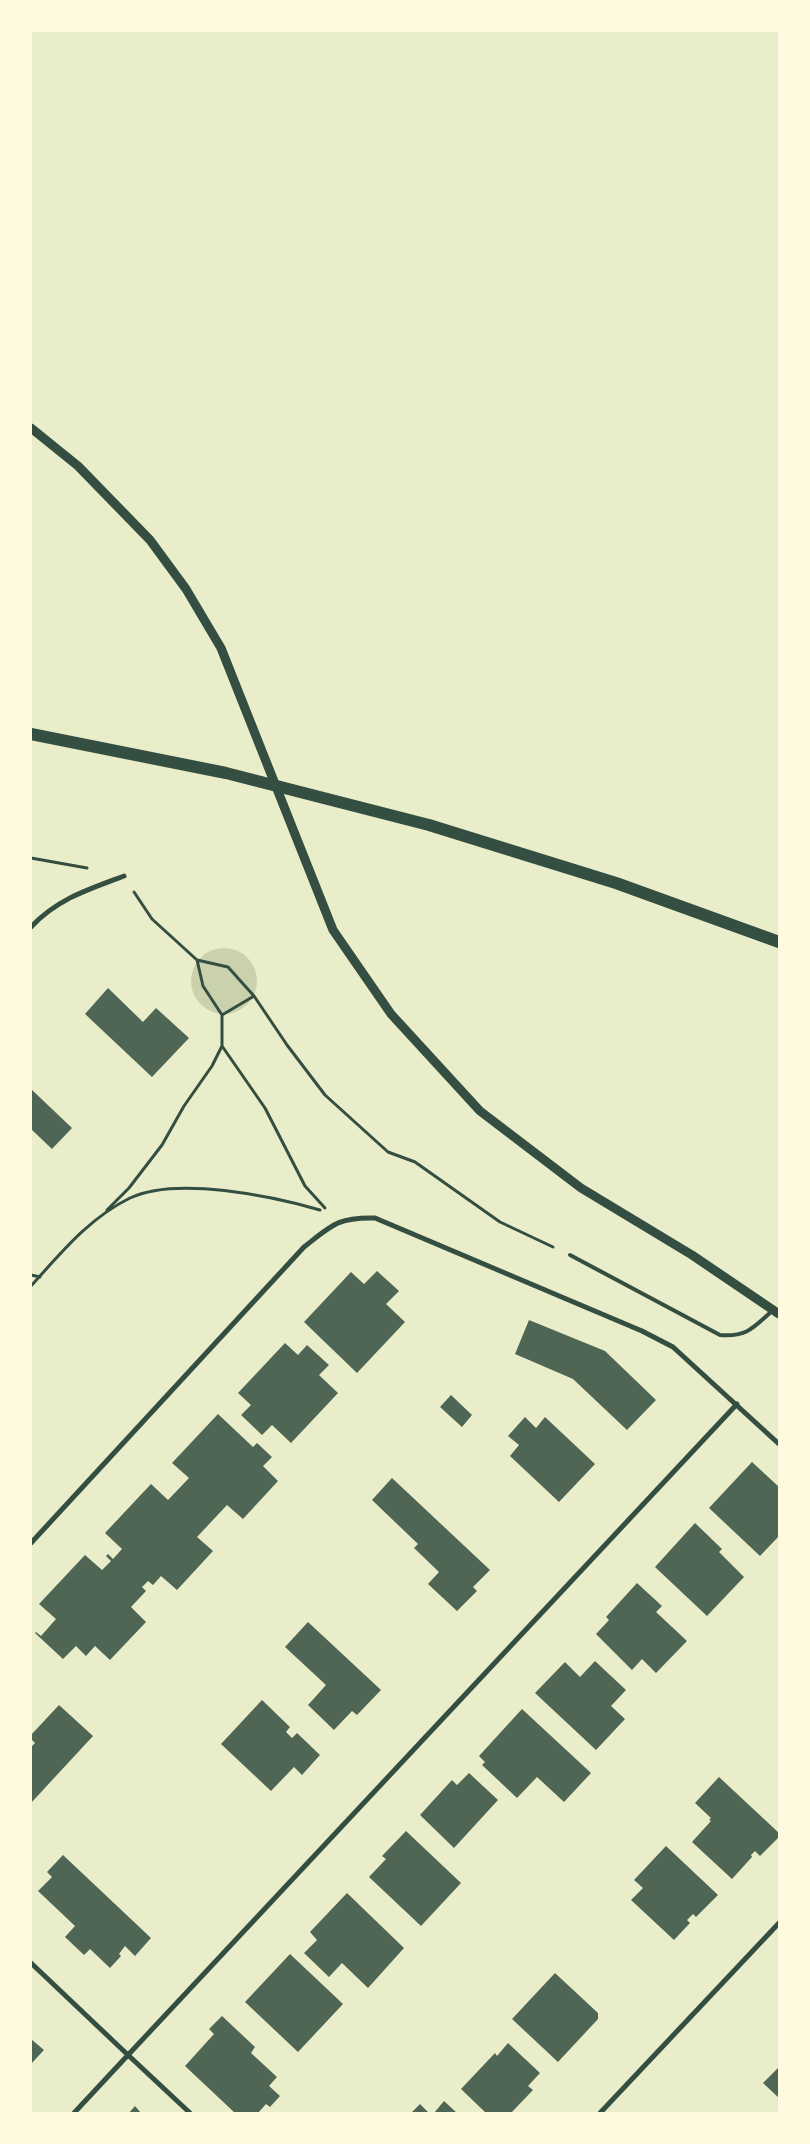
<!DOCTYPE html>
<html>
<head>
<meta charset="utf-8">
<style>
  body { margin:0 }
  #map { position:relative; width:810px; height:2144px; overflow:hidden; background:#e9edc9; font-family:"Varela Round",sans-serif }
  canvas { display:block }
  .frame { position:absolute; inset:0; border:32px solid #fefae0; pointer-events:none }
</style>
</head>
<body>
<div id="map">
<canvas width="810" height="2144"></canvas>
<div class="frame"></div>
</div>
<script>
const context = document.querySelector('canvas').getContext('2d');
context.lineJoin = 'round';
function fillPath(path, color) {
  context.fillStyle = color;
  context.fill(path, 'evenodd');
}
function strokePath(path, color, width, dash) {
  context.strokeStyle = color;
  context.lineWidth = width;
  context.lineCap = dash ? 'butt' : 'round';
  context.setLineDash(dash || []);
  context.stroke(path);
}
fillPath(new Path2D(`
  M191 981a33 33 0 1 1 66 0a33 33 0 1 1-66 0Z`), '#cad2ad');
fillPath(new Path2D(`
  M108 988 143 1022 156 1008 189 1038 152 1077 85 1014Z
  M31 1089 72 1128 52 1149 31 1129Z
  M377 1271 399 1291 386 1304 405 1322 357 1373 304 1322 351 1272 364 1284Z
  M529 1320 605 1351 656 1400 627 1430 573 1379 515 1354Z
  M285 1343 298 1355 307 1345 329 1365 319 1375 338 1393 291 1443 272 1425 262 1435 241 1415 251 1405 238 1393Z
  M451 1395 472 1415 462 1427 440 1407Z
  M218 1414 253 1447 257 1443 272 1457 263 1466 278 1481 243 1519 227 1505 197 1537 213 1551 177 1590 161 1576 153 1585 148 1581 142 1587 146 1591 131 1607 146 1622 110 1660 95 1646 86 1656 76 1646 63 1659 35 1633 36 1632 41 1636 56 1619 39 1604 85 1555 102 1570 111 1561 106 1556 108 1554 113 1559 122 1549 105 1533 151 1484 168 1500 189 1478 172 1463Z
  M525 1417 536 1428 545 1417 595 1464 559 1502 510 1456 519 1445 508 1436Z
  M752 1462 779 1487V1536L760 1556 709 1508Z
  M392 1478 490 1570 473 1587 477 1591 457 1611 428 1584 439 1572 414 1548 418 1544 372 1500Z
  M695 1523 722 1549 719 1552 744 1577 707 1616 655 1567Z
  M637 1583 662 1606 656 1612 687 1641 656 1673 642 1659 632 1670 596 1634 609 1620 606 1617Z
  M308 1622 381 1690 357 1715 352 1711 334 1730 308 1705 326 1685 285 1647Z
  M595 1661 626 1690 611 1706 625 1719 596 1750 535 1693 565 1662 580 1677Z
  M262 1700 290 1727 286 1732 292 1738 297 1733 320 1755 302 1775 294 1767 271 1791 221 1744Z
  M59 1705 93 1736 31 1803V1747L35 1743 31 1739V1735Z
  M522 1709 591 1773 564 1802 537 1777 517 1798 482 1765 485 1762 479 1756Z
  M469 1773 498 1800 454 1848 420 1815 452 1780 457 1785Z
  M719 1777 779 1833V1837L760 1856 755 1851 751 1855 752 1857 732 1879 692 1842 711 1821 709 1820 711 1818 695 1803Z
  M406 1831 461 1883 421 1926 369 1877 386 1859 382 1856Z
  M666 1846 718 1895 696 1917 693 1914 687 1920 690 1923 674 1940 631 1900 643 1888 634 1880Z
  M63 1855 151 1938 135 1956 125 1946 119 1954 121 1956 110 1968 90 1949 84 1955 65 1937 75 1926 38 1891 52 1877 47 1872Z
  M347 1893 404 1948 368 1988 342 1963 329 1977 304 1953 317 1940 310 1932Z
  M290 1954 343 2004 298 2052 245 2002Z
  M555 1973 598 2013V2019L558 2062 512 2019Z
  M222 2016 255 2047 251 2053 277 2077 269 2086 280 2096 270 2107 266 2104 258 2113H235L185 2066 214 2034 209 2029Z
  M31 2039 44 2050 31 2064Z
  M508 2043 540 2073 528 2086 533 2090 511 2113H486L461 2089 495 2053 497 2056Z
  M779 2067V2098L763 2083Z
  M444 2101 457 2113H434Z
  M420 2104 429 2113H411Z
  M135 2106 141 2113H129Z`), '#4f6655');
strokePath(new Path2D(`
  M31 858 87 868
  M134 892 152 919 197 960 203 986 222 1015
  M197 960 228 967 254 996 287 1045 325 1095 388 1152 415 1162 500 1222 553 1247
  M254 996 222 1015V1046L265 1108 305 1186 325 1208
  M107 1210 129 1188 162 1145 184 1106 212 1066 222 1046
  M31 1275 40 1277
  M31 1286C61 1253 89 1218 130 1198 176 1176 272 1196 320 1210`), '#344e41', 3);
strokePath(new Path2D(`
  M570 1255 720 1335C747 1337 753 1328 772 1311`), '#344e41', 4);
strokePath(new Path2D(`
  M31 927C57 899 89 889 124 876
  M31 1543 304 1247C332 1225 338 1217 375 1218L642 1331 673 1347 779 1444
  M31 1963 128 2055 737 1404
  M74 2113 128 2055 190 2113
  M600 2113 779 1923`), '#344e41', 5);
strokePath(new Path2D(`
  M31 428 78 466 150 540 186 589 221 648 333 930 391 1014 480 1111 581 1188 692 1255 779 1314`), '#344e41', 9);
strokePath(new Path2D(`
  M31 734 226 773 429 825 616 883 779 942`), '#344e41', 12);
</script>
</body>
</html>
